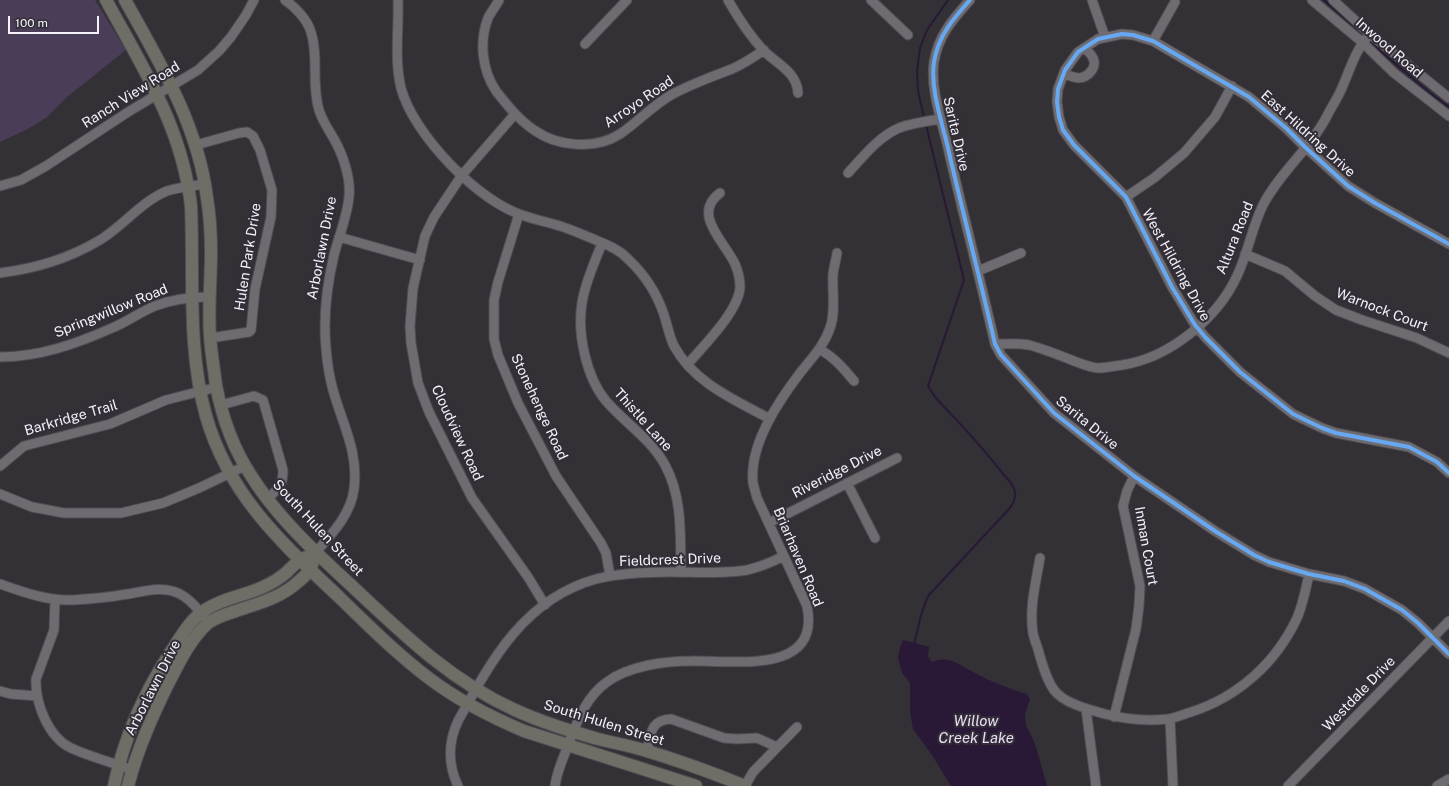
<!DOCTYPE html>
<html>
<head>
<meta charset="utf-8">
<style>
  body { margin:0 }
  #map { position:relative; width:1449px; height:786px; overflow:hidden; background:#333036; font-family:"Public Sans",sans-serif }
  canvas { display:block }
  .scale { position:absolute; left:8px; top:16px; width:91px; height:18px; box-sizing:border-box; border:2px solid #f4f1f8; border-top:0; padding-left:5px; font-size:12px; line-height:14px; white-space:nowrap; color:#f4f1f8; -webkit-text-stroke:3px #332e38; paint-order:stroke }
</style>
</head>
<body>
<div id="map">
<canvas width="1449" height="786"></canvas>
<div class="scale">100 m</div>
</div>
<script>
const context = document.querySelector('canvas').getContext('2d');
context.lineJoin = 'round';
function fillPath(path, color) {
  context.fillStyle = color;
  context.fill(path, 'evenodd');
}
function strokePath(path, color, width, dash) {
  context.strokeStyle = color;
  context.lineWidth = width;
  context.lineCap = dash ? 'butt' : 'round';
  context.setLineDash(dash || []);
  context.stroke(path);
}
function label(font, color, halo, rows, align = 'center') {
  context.font = font + ' "Public Sans",sans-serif';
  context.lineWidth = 4;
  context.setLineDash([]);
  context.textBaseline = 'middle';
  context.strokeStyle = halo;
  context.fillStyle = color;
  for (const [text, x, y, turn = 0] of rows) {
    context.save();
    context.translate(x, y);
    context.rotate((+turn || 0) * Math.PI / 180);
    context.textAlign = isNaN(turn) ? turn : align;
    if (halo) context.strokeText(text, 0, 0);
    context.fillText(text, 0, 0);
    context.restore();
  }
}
fillPath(new Path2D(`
  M0 0H95L126 50 67 97 46 118 26 130 0 142Z`), '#4a3d57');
fillPath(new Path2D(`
  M903 640 929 647 928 657 932 662C937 660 941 659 947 660 957 661 966 669 975 673 992 682 1009 689 1027 694L1030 699 1025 714 1026 725 1035 744 1047 786H951L932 755 913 729 910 712V683L902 673 898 658 900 648Z`), '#291836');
strokePath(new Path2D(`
  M1324 0 1357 29
  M1370 42 1430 93 1449 107
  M924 118 918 91 917 71 920 48 927 30 948 0
  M914 644C919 627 920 611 929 595L1009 509C1013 504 1016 499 1015 492 1014 485 1008 479 1003 474 983 447 958 422 935 397L928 386 964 280 926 125`), '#291836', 2);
const minor = new Path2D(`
  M285 0C295 7 307 19 311 32 319 57 311 84 319 110 322 120 328 129 334 139 343 155 351 178 349 197 347 217 339 236 334 255 327 285 323 317 326 348 327 361 329 376 333 390 342 423 359 452 354 489 351 514 332 534 316 552
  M398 0C399 29 394 59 401 88 413 134 479 203 525 216 536 220 548 222 560 226 570 229 581 234 591 238 604 244 618 248 628 259 643 273 656 292 663 312 667 323 669 336 674 346 694 383 735 400 770 419
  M499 0C496 6 491 12 488 18 479 42 482 70 496 91 507 105 519 120 534 130 558 147 595 150 620 134 638 122 652 106 671 95 691 84 711 77 732 69 743 64 754 57 764 50
  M728 0C737 16 752 38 764 51 777 64 797 72 798 93
  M871 0 908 35
  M970 0C953 19 938 36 934 62 930 89 942 122 948 148 963 214 980 278 995 344L1001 355 1054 413 1134 476 1215 531 1254 555 1269 562 1309 574 1344 581 1365 589 1402 610 1418 623 1449 654
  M1092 0 1105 37
  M1312 0 1362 42 1394 73 1449 116
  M1333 0 1370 34 1449 98
  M1153 41 1175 2
  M585 44 627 0
  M1064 73C1075 79 1084 81 1092 70 1094 67 1095 65 1094 61 1093 56 1088 51 1084 48
  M515 114 462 175 434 217 425 236 413 288 410 326 411 343 418 383 429 412 472 498 528 577 545 605
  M196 145 239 133 247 132 253 136 260 150 272 190 271 217 255 289 251 330 249 332 210 338
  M848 173C863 157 878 137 899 128 912 123 927 121 941 119
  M0 186 21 180 46 166 128 112 198 70 219 51 231 37 246 15 254 0
  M1126 197 1154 178 1184 153 1215 117 1232 86
  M519 214 498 282 494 300V339L498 355 518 403 556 476 601 543 606 553 610 576
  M339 237 420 260
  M602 243C595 262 585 282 582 303 577 333 586 377 606 401 625 423 651 439 665 465 683 498 680 536 681 572
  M1449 244 1375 203 1348 186 1305 147 1286 128 1249 97 1153 41 1133 35 1122 34 1098 39 1078 52 1065 70 1058 89 1057 102 1059 117 1063 130 1074 145 1126 197 1172 287 1195 325 1206 338 1240 372 1293 414 1322 428 1336 433 1409 447 1437 462 1449 473
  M1245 254 1285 271 1315 296 1336 310 1362 320 1417 338 1449 353
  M978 271 1021 253
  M0 273C37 268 68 259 100 240 123 226 142 201 167 191 179 187 193 186 206 184
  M995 344C1006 344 1018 343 1029 345 1044 349 1059 355 1074 361 1082 364 1089 367 1098 368 1105 368 1114 366 1122 365 1169 358 1217 319 1237 276 1248 253 1252 227 1263 205 1280 172 1310 149 1327 116 1331 108 1337 99 1341 90 1350 70 1355 50 1370 34
  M819 349C834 357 844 369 854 381
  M0 357C39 357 76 344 112 328 127 322 140 312 155 306 173 299 191 297 209 297
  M688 364C703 346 739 311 740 287 740 280 738 271 735 264 725 242 691 214 720 193
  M221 405 254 396 263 400 283 470C283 487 279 488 267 499
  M0 466 24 446 110 424 166 400 217 387
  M847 483 875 538
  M0 494 32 507 64 513H121L163 503 199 488 245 466
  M769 523 897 458
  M1040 558C1036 582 1029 608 1033 633 1034 640 1038 647 1039 653 1043 666 1046 679 1054 690 1063 703 1090 710 1105 714 1124 719 1148 721 1168 719 1176 718 1184 714 1191 712 1238 697 1276 663 1297 618 1303 604 1306 589 1309 574
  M0 584C23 592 47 601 72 600 88 599 105 598 121 595 140 593 159 585 178 593 191 599 200 612 209 623
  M55 599 54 630 36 679C35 703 48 737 71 748 90 757 112 762 132 770
  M0 691 11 694 37 696
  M1086 709 1096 786
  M1114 717 1136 629 1139 606 1140 586 1123 506 1127 491 1134 476
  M1170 719 1173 786
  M647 751C651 734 650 720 671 719L724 738 737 739 757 738 777 747
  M458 786C448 765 448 742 458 721 491 661 524 599 596 579 620 573 646 572 671 572 694 572 726 574 747 570 760 567 772 562 784 556
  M555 786C557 769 565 755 570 740 578 719 587 696 607 682 628 666 665 661 691 661 733 660 821 676 807 606L757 498C756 493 754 488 753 483 749 445 778 402 800 373 811 359 824 346 830 328 836 313 832 290 833 274 834 267 836 260 837 253
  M745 786 753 772 797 727
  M1288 786 1449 621
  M1437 786 1449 779`);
const major = new Path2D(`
  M106 0C143 68 182 127 191 206 194 276 187 348 206 416 229 496 282 543 340 598 369 626 398 655 430 679 459 701 491 717 524 731L696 786
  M125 0C160 63 198 125 207 198 210 216 211 235 211 253 211 280 208 308 210 336 211 352 214 369 216 385 222 417 234 450 252 477 277 517 318 555 353 587 403 634 451 681 515 710 541 722 570 731 598 739 614 743 631 746 647 751 680 761 713 773 745 786
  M114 786C124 737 146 689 174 647 183 633 191 619 205 610 224 597 247 596 267 585 274 582 281 577 287 572 293 566 298 560 306 557
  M128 786C137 750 152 717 168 684 179 663 190 639 208 623 216 617 227 614 236 611 259 603 281 598 299 581 306 575 311 571 313 562`);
strokePath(minor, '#4f4c52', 11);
strokePath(major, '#4f4c52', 14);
strokePath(minor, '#6e6c71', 9);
strokePath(major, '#6f6e66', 12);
strokePath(new Path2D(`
  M970 0C953 19 938 36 934 62 930 89 942 122 948 148 963 214 980 278 995 344L1001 355 1054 413 1134 476 1215 531 1254 555 1269 562 1309 574 1344 581 1365 589 1402 610 1418 623 1449 654
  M1449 244 1375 203 1348 186 1305 147 1286 128 1249 97 1153 41 1133 35 1122 34 1098 39 1078 52 1065 70 1058 89 1057 102 1059 117 1063 130 1074 145 1126 197 1172 287 1195 325 1206 338 1240 372 1293 414 1322 428 1336 433 1409 447 1437 462 1449 473`), '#66a8f1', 4);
label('14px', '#f4f1f8', '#332e38', [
  ["Inwood Road",1389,48,41],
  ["Ranch View Road",131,95,-32],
  ["Arroyo Road",639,102,-34],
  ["Sarita Drive",956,134,77],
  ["East Hildring Drive",1308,134,42],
  ["Altura Road",1235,238,-68],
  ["Arborlawn Drive",322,248,-79],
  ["Hulen Park Drive",248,257,-81],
  ["West Hildring Drive",1176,265,61],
  ["Warnock Court",1382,310,21],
  ["Springwillow Road",111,311,-22],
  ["Stonehenge Road",539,407,65],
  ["Barkridge Trail",71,418,-16],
  ["Thistle Lane",643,420,48],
  ["Sarita Drive",1087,423,39],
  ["Cloudview Road",457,433,65],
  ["Riveridge Drive",837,472,-27],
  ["South Hulen Street",318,528,47],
  ["Inman Court",1146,546,80],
  ["Briarhaven Road",798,557,67],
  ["Fieldcrest Drive",670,560,-2],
  ["Arborlawn Drive",153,688,-63],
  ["Westdale Drive",1359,694,-46],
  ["South Hulen Street",604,723,17]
]);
label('italic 15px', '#eadef7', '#332e38', [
  ["Willow",976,721],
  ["Creek Lake",976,738]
]);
</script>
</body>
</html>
